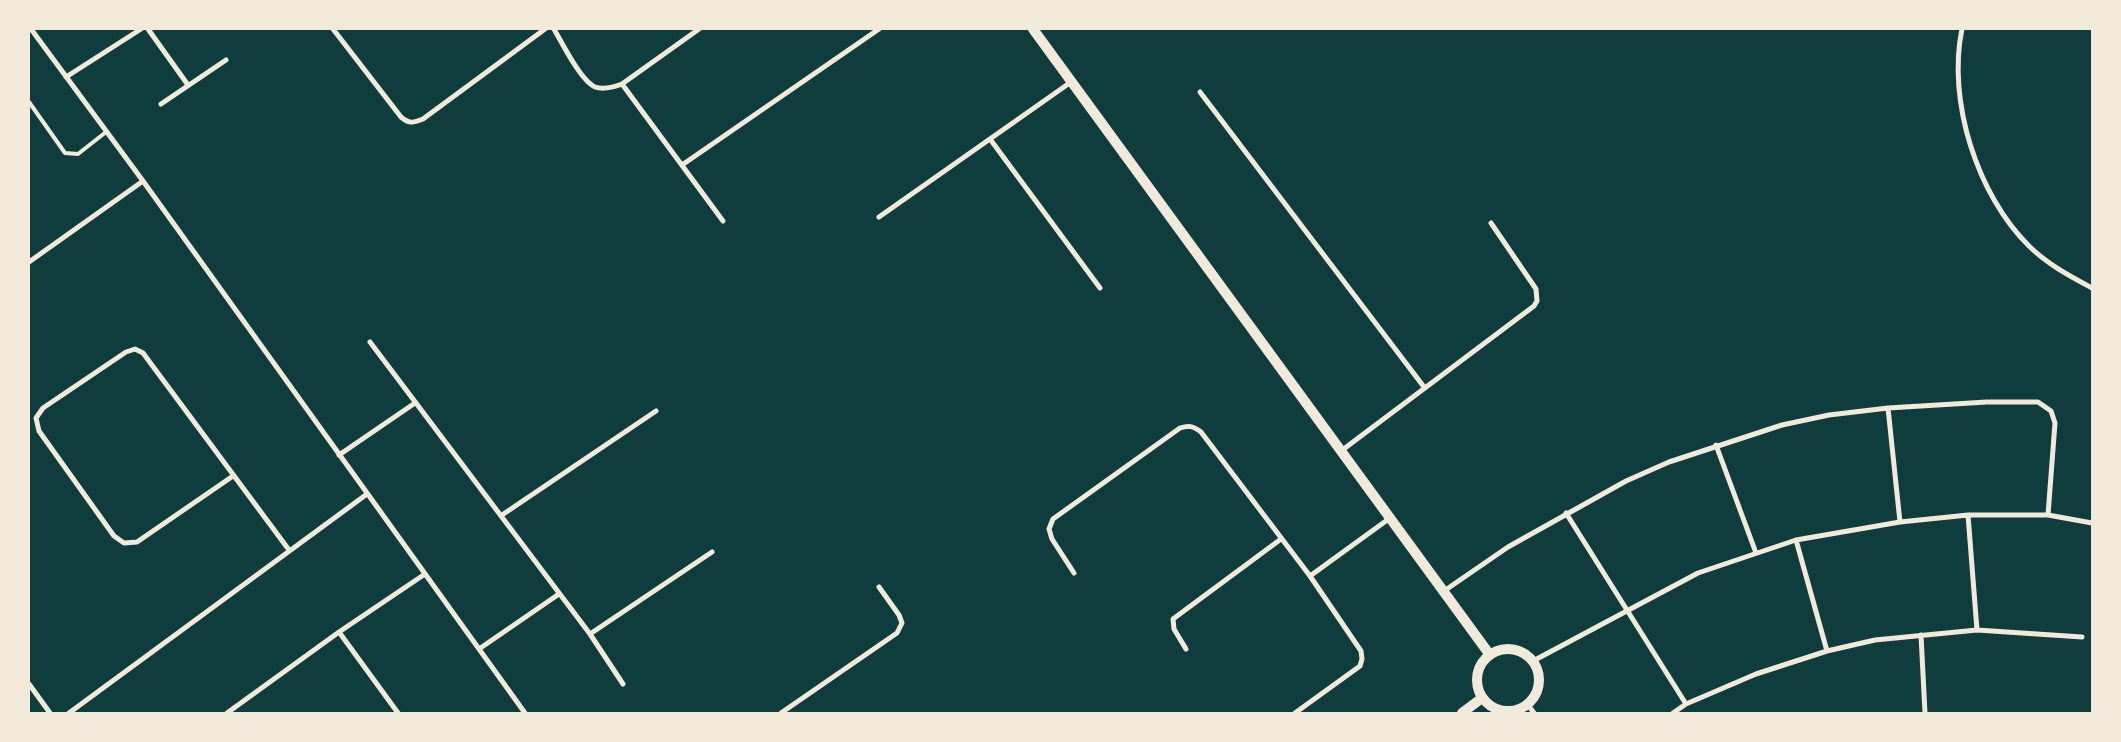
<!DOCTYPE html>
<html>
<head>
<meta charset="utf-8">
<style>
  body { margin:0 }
  #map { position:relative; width:2121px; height:742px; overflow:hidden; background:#0f3d3e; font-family:"Asap Condensed",sans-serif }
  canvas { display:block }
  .frame { position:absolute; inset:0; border:30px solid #f1e9da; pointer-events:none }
</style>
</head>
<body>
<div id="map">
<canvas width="2121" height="742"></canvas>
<div class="frame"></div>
</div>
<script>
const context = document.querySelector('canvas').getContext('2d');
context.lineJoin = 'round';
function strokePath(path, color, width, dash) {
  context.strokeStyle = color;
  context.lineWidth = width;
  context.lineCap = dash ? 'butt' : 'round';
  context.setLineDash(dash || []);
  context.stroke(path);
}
strokePath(new Path2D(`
  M29 102 65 153 78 154 106 132`), '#f1e9da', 4);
strokePath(new Path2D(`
  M31 29 143 181 525 713
  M148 29 188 85
  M333 29 401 117C409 124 413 123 423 119L545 29
  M554 29C562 43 581 81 595 87 604 90 614 87 622 84L699 29
  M1962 29C1947 100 1977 195 2029 246 2047 264 2070 276 2092 288
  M66 77 141 29
  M622 84 723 221
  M1200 92 1424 387
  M161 104 226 60
  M990 139 1100 288
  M682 165 879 29
  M879 217 1071 82
  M29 262 143 181
  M370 342 590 634 623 684
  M1888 408 1900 522
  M1716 445 1756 553
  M1341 451 1534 306 1537 301 1536 289 1491 223
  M339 455 415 403
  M233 476 137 542 124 543 114 536 39 431 36 418 43 408 126 352 135 349 143 353 289 550
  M1566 513 1686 704
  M502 515 656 411
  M1968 515 1977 630
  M1796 540 1827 651
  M1074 573 1052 539 1049 529 1053 519 1180 428C1189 425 1193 426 1201 432L1310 576 1361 651 1362 659 1360 666 1295 713
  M1310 576 1390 518
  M1444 591 1508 547 1626 481 1669 462 1782 425 1829 415 1888 408 1987 402H2038L2051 411 2055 423 2048 515
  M339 632 398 713
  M590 634 712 552
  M1921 635 1925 713
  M479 649 559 594
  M1186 649 1174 629 1173 619 1281 539
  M1533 661 1698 573 1796 540 1900 522 1968 515H2048L2092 523
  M29 684 50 713
  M1528 705 1534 713
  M69 713 367 494
  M227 713 339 632 425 574
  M781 713 897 633 902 623 899 615 879 587
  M1673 713 1686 704 1756 674 1827 651 1875 640 1977 630 2082 637`), '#f1e9da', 5);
strokePath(new Path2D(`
  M1033 29 1490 655
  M1477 680a31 31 0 1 1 62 0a31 31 0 1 1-62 0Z
  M1462 713 1482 698`), '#f1e9da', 10);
</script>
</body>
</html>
